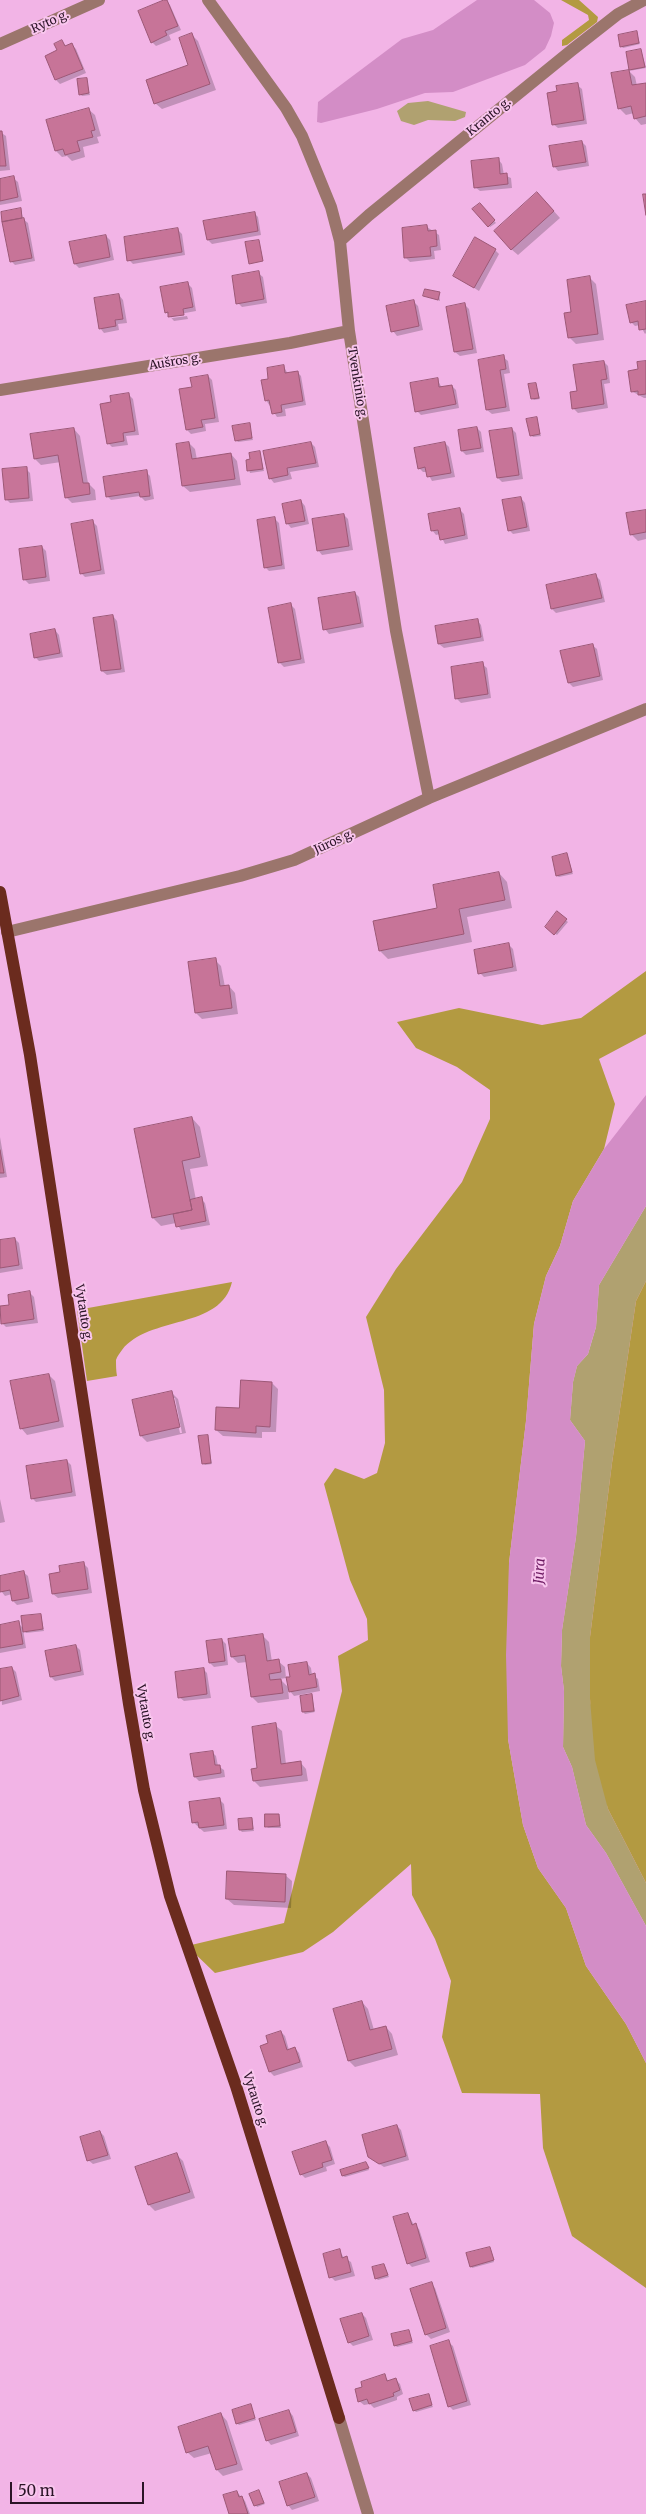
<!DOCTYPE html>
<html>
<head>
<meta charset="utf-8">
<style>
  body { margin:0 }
  #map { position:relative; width:646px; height:2514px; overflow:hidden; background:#f2b4e6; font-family:Merriweather,serif }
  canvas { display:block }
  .scale { position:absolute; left:10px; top:2482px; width:134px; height:22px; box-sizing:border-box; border:2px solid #2b1427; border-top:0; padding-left:6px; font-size:15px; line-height:18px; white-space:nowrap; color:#2b1427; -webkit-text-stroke:4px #f9c6ee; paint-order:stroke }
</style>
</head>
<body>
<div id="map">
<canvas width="646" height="2514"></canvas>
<div class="scale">50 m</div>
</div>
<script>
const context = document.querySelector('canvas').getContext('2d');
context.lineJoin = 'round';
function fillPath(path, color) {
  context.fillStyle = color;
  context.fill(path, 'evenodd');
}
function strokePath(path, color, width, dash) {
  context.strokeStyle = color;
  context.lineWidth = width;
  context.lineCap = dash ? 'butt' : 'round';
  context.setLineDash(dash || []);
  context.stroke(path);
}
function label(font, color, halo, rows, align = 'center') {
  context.font = font + ' Merriweather,serif';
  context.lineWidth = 4;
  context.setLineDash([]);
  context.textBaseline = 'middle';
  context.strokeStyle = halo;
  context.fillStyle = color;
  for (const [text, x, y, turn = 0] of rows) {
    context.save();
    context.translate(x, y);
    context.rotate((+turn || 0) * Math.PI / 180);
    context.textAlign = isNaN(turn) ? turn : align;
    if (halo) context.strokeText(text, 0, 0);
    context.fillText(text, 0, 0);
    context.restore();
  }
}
fillPath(new Path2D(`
  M428 101 466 112 465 117 455 121 428 120 414 125 401 121 397 111 408 103Z
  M646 1206V1281L636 1301 612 1463 590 1637V1699L608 1809 646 1883V1926L606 1853 586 1825 572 1767 563 1747 564 1691 561 1666 562 1630 576 1537 585 1441 570 1420 573 1382 577 1366 588 1354 596 1327 599 1285Z`), '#b0a170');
fillPath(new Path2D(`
  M561 0H579L598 17 597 22 567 45 562 46V40L589 20 588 15Z
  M646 971V1034L599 1059 615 1104 604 1149 573 1201 560 1246 546 1276 534 1324 526 1421 509 1563 508 1739 523 1825 538 1868 566 1908 586 1966 626 2024 646 2063V2288L572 2236 543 2148 540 2094 462 2093 442 2037 451 1981 435 1939 412 1895 411 1864 333 1932 303 1952 215 1973 187 1946 284 1923 342 1691 338 1656 368 1640 367 1619 350 1580 324 1484 335 1468 364 1479 377 1473 385 1443 384 1390 366 1317 396 1269 462 1182 490 1119V1090L457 1067 416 1048 397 1022 459 1008 542 1025 581 1018Z
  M646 1281V1883L608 1809 595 1760 590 1699V1637L612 1463 636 1301Z
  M232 1282C221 1330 149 1315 122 1350 120 1353 117 1356 116 1360 116 1365 116 1371 117 1376L87 1381 77 1310Z`), '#b39a41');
fillPath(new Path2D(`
  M477 0H534L550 13 554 23 551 36 545 49 525 65 453 92 425 93 377 109 321 123 317 122 318 102 402 39 433 30Z
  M646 1095V1206L599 1285 596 1327 592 1340 588 1354 577 1366 573 1382 570 1420 585 1441 576 1537 562 1630 561 1666 564 1691 563 1747 572 1767 586 1825 606 1853 646 1926V2063L626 2024 586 1966 566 1908 538 1868 523 1825 508 1739 506 1655 509 1563 526 1421 534 1324 546 1276 560 1246 573 1201 604 1149Z`), '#d38dc6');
fillPath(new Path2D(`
  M166 0 170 5 181 30 169 35 171 40 156 46 152 42Z
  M637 33 640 44 623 48 621 46Z
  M192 35 198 41 216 90 162 109 155 103 190 66Z
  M62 42 66 46 72 45 76 49 86 73 60 84 56 80 46 56 58 51Z
  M641 50 646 68 629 71 635 77 637 86 646 84V124L641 125 635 118 634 113 626 115 619 108 613 74 632 70 630 69Z
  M86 79 90 95 82 96 80 94Z
  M577 85 582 89 587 124 558 128 553 124Z
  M88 109 95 115 101 136 97 137 99 143 83 147 85 157 72 161 67 156 62 157 56 151Z
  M0 132 6 136 10 170 0 171Z
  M582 142 586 146 589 166 558 171 554 166Z
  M498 159 502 164 504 175 511 178 512 188 480 191 475 187Z
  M13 178 18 182 22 201 0 205V180Z
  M544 200 560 218 518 255 511 249Z
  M480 205 496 223 490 227 474 210Z
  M21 209 23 219 28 223 35 261 15 265 11 261 4 221Z
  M254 213 258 217 261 235 212 244 208 240Z
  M427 227 439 235 441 250 434 251 435 259 410 262 406 258Z
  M177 229 182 234 185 255 133 264 129 260Z
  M106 236 110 240 114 260 79 268 75 264Z
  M495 250 499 254 479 291 455 276Z
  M258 273 263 277 267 303 242 307 238 303Z
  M589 277 596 284 604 340 576 344 569 337 573 313Z
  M188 284 192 288 196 311 169 316 172 318 187 316 188 319 174 321 166 312Z
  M439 293 440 301 425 296Z
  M119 295 123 300 127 323 118 324 119 330 104 333 100 328Z
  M413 301 418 306 423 330 397 336 393 331Z
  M646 302V333L645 334 640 325 635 326 631 322Z
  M465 305 469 309 477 353 460 356 455 352Z
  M503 357 508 361 510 373 504 374 510 411 492 414 487 410 480 361Z
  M604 362 608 366 610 383 604 384 608 408 578 413 573 408 578 392Z
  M646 362V398H644L633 392 640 370Z
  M284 367 288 374 297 372 301 376 306 405 285 409 286 416 277 417 266 400 270 380Z
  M208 376 212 380 219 422 205 424 206 431 191 434 187 430 193 388Z
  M437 379 442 388 452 386 456 390 459 408 421 415 417 411Z
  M536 384 540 399 534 400 532 398Z
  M129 395 133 399 139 435 126 436 128 445 112 447 108 443Z
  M536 418 541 436 533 437 531 435Z
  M249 424 253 440 238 442 236 440Z
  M477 428 481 432 484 452 466 455 462 451Z
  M74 429 80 436 88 483 95 490 96 500 72 503 66 497 61 462 41 465 35 459Z
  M512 429 516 433 523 479 502 482 498 478Z
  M189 443 195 449 197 460 231 454 237 461 241 485 190 492 183 486Z
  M311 443 315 447 319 467 290 472 292 479 274 483 270 478Z
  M445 443 449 447 455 477 432 481 427 472H423L419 468Z
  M260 453 264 471 250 473 247 461Z
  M26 469 30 473 33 501 10 503 6 499Z
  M146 472 150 476 154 499 145 501 140 496 111 500 107 496Z
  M521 498 525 503 530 531 513 534 509 530Z
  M301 501 305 506 309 524 291 528 287 523Z
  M459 509 464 514 468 539 445 544 440 534 436 535 432 530Z
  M646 511V539L638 541 631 534Z
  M344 515 348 519 353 550 322 555 318 550Z
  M274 518 279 523 285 569 269 571 265 567Z
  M93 522 97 526 105 574 85 577 81 573Z
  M42 547 46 551 50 581 29 584 24 579Z
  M596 576 600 580 605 602 556 613 552 609Z
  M355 593 359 597 364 627 329 634 325 629Z
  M291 605 295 609 305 663 284 667 279 662Z
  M113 616 117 621 125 672 107 675 102 671 95 619Z
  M477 620 481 625 484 641 444 648 439 644 437 627Z
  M55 630 59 635 63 657 39 661 35 657Z
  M592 645 597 649 603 680 573 687 569 683Z
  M482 664 487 668 491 698 461 703 457 699Z
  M567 854 573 874 559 877 557 876Z
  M499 873 507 882 512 908 467 917 472 942 388 959 380 951 439 909Z
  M557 913 568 922 557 935 546 927Z
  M509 945 513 949 517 971 484 977 480 973Z
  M215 960 221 966 225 987 229 986 235 993 238 1014 202 1019 196 1013Z
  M192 1118 200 1127 208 1166 190 1169 196 1200 201 1199 205 1203 210 1225 181 1230 176 1223 161 1226 153 1218Z
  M0 1137 7 1177 0 1178Z
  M15 1239 19 1243 23 1269 0 1273V1241Z
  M30 1293 34 1297 38 1323 6 1327 2 1323 0 1308 11 1306Z
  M49 1375 55 1381 64 1427 27 1435 21 1428Z
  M272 1383 278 1389 276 1432H262V1438L223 1436 216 1430Z
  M172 1393 178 1399 186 1433 147 1442 141 1436ZM172 1398H175L182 1433H180Z
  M207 1436 212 1464 205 1465 203 1463Z
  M67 1461 71 1465 76 1496 36 1502 32 1498Z
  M0 1499 5 1522 0 1523Z
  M84 1564 88 1568 92 1593 58 1598 53 1594 50 1575 61 1573Z
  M23 1572 28 1576 33 1602 17 1605 13 1601 12 1594 5 1596 1 1591 0 1577Z
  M41 1615 44 1631 26 1633 23 1629 26 1648 0 1653V1626L18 1623 24 1629Z
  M263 1636 269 1642 272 1662 278 1661 285 1667 286 1678 280 1679 290 1689 291 1678 307 1663 311 1668 312 1675 318 1679 320 1691 294 1696 288 1689 289 1699 258 1703 252 1697 247 1662 238 1663 232 1657Z
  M222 1640 226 1644 228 1665 214 1667 210 1663Z
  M76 1646 80 1650 84 1675 55 1681 51 1677Z
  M12 1668 16 1672 22 1700 2 1705 0 1671Z
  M203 1669 207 1673 211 1698 184 1701 179 1697Z
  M312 1695 315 1712 305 1714 303 1712Z
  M275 1725 282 1731 286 1764 300 1762 306 1769 308 1781 260 1787 254 1781Z
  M212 1752 216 1756 218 1766 224 1770 225 1777 199 1781 195 1777 192 1755Z
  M219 1799 224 1804 227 1829 204 1832 193 1822Z
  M279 1815 281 1828H268L267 1827Z
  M252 1819 254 1831 242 1832 240 1830Z
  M285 1875 292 1881 291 1908 234 1905 227 1899Z
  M362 2002 368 2009 374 2030 386 2027 392 2034 398 2055 355 2067 349 2061Z
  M281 2032 285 2036 289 2050 295 2048 299 2053 303 2067 274 2076 270 2072V2044Z
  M397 2126 401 2130 409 2160 384 2167 369 2157Z
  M100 2132 104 2136 111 2159 93 2164 88 2160Z
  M326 2143 330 2147 335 2164 326 2167 327 2171 305 2178 301 2174Z
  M177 2155 183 2161 195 2198 155 2211 149 2205Z
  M366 2163 369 2170 345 2177 343 2176Z
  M408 2214 414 2225 419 2229 430 2262 412 2267 408 2263Z
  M489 2248 494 2262 472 2268 471 2266Z
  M339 2250 344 2258 351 2262 355 2276 335 2281 331 2277Z
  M384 2265 389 2277 378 2280 376 2278Z
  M431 2284 435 2288 450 2332 431 2339 426 2334Z
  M362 2314 366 2318 373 2340 353 2346 349 2342Z
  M408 2331 413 2343 397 2347 395 2345Z
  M448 2342 453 2346 471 2405 453 2410 449 2406Z
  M385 2376 389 2382 396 2380 400 2384 403 2394 397 2397V2400L374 2408 370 2404 364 2405 359 2401Z
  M428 2396 433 2407 416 2412 414 2410Z
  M251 2406 256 2420 239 2425 237 2423Z
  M289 2411 293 2416 299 2436 271 2445 267 2440Z
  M221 2414 227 2421 243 2470 223 2476 217 2470 212 2453 194 2458 187 2452Z
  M307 2474 311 2478 319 2501 292 2510 288 2505Z
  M237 2492 245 2501 250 2514H230Z
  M259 2492 265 2504 257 2507 251 2495Z`), '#0003');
const building = new Path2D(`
  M164 0H167L178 26 165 31 167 35 151 43 138 11Z
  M637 31 639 43 620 47 618 35Z
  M192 33 210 84 154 104 146 80 188 65 179 38Z
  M62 40 65 46 72 43 83 69 55 80 45 56 57 50 54 44Z
  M641 49 645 67 629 70 626 52Z
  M629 70 632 85 646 83V116L634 119 631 106 618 109 611 73Z
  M87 78 89 93 79 95 77 79Z
  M578 83 584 120 552 125 547 93 557 91 556 86Z
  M89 108 95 130 91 131 93 137 77 141 80 151 65 155 63 149 55 151 46 120Z
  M0 131H2L6 166H0Z
  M582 141 586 162 553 167 549 146Z
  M499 158 500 174 507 173 508 184 474 188 471 161Z
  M14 176 18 197 0 201V179Z
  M537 192 554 211 511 250 494 231Z
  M643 194H646V215Z
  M480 203 495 220 488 227 472 209Z
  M21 208 22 218 2 222 1 212Z
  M255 212 258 231 207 240 203 221Z
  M24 218 32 258 10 262 2 222Z
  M427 225 428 231 436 230 437 246 430 247 431 256 404 258 402 228Z
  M178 228 182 252 127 261 124 237Z
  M106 235 110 257 74 264 69 242Z
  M475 237 496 249 474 288 453 276Z
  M259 240 263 261 249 264 245 242Z
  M259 271 264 299 236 304 232 276Z
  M590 276 598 334 568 338 564 313 571 312 567 280Z
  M188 282 193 307 183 309 184 315 168 317V312L165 313 160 287Z
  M425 289 440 292 438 300 423 296Z
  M119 294 123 319 115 320 116 326 99 329 94 298Z
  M414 300 419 326 391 332 386 306Z
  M646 301V329L639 330 638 321 630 323 626 305Z
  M465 303 473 349 454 352 446 307Z
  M504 355 506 369 500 370 506 407 486 410 478 360Z
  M604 361 607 379 601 380 604 404 572 409 570 392 577 391 573 365Z
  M646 361V394L638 395V391L631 392 628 371 638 369 637 362Z
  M284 365 285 373 298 371 303 401 281 405 282 412 272 414 269 400 265 401 261 380 268 379 267 368Z
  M208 375 215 418 201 420 203 427 186 430 179 389 192 387 190 378Z
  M438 378 439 387 452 385 456 404 415 412 410 383Z
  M536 383 539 398 531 399 528 384Z
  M129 393 135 431 123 433 124 441 107 444 100 404 111 402 110 396Z
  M537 417 540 434 530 436 526 419Z
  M250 423 252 438 235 441 232 426Z
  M477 427 481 448 461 451 458 430Z
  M74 428 83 483H89L90 494 65 498 58 455 34 459 30 434Z
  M512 428 519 475 497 478 489 431Z
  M189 442 192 459 231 453 235 479 182 486 176 444Z
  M311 442 316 463 287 468 288 475 269 479 263 451Z
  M445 442 451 473 427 477 425 467 418 469 414 448Z
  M260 451 263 469 247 471 246 460 250 459 249 453Z
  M27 467 29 498 5 500 2 469Z
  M147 470 150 496 140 497 139 492 106 497 103 477Z
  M521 497 527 527 508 531 502 500Z
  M301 500 305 521 286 524 282 504Z
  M460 508 465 535 440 540 438 530 431 531 428 514Z
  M646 510V532L630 535 626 513Z
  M344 514 349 546 317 551 312 519Z
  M275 517 282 565 264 568 257 520Z
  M93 520 101 570 80 574 71 524Z
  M42 546 46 577 23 580 19 549Z
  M596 574 602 598 551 609 546 585Z
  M355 592 361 623 323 630 318 598Z
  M291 603 301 659 278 663 268 608Z
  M113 615 121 669 101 671 93 618Z
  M478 619 481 637 438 644 435 626Z
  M55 629 60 653 34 658 30 634Z
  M593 644 600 676 568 683 560 651Z
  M483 662 488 694 455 699 451 667Z
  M567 853 572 872 556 876 552 857Z
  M499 872 505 900 459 909 464 934 379 951 373 921 437 908 433 885Z
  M557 911 567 919 554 935 545 927Z
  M509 943 513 967 478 974 474 950Z
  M216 958 220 986 229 985 232 1008 195 1013 188 962Z
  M192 1117 200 1157 182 1161 192 1210 152 1218 134 1129Z
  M0 1150 4 1173H0Z
  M202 1197 206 1221 176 1227 173 1214 192 1210 190 1200Z
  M15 1238 19 1265 0 1268V1240Z
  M30 1291 34 1319 1 1324 0 1306 9 1305 8 1295Z
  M49 1374 59 1421 20 1429 10 1381Z
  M241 1380 272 1382 270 1427 256 1426V1433L215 1430 216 1407 239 1408Z
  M172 1391 180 1427 140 1436 132 1400Z
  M208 1435 211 1463 202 1464 198 1436Z
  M67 1460 72 1492 31 1499 26 1466Z
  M84 1562 88 1589 52 1594 49 1574 60 1572 59 1566Z
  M24 1571 29 1598 12 1601 10 1590 0 1592V1576Z
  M41 1614 43 1629 23 1632 21 1616Z
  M19 1621 23 1644 0 1648V1625Z
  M263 1634 267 1661 279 1659 281 1672 269 1674 270 1680 281 1679 283 1693 251 1697 245 1655 231 1657 228 1639Z
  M222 1639 225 1661 209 1663 206 1641Z
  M76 1645 81 1671 50 1677 45 1651Z
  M307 1662 309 1675 315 1673 317 1687 289 1692 286 1677H290L288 1665Z
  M12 1667 19 1696 0 1701V1669Z
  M204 1668 207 1694 178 1698 175 1672Z
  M312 1694 314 1711 302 1712 300 1696Z
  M276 1723 281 1764 301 1761 302 1775 253 1781 251 1769 257 1768 252 1727Z
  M213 1751 215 1765H220L221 1773 194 1777 190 1754Z
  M220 1798 224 1825 199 1828 198 1822 192 1823 189 1802Z
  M265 1814H279L280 1826 265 1827Z
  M252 1818 253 1829 239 1830 238 1819Z
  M227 1871 286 1874 285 1902 226 1899Z
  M362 2001 370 2030 386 2026 392 2049 348 2061 333 2009Z
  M281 2031 287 2050 295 2047 300 2062 269 2072 260 2046 268 2043 266 2036Z
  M397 2125 406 2156 379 2164 368 2157 362 2135Z
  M100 2131 108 2155 87 2161 80 2137Z
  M326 2141 332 2160 322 2163 323 2167 300 2175 292 2152Z
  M177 2153 190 2192 148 2205 135 2167Z
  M366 2162 369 2168 342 2176 340 2170Z
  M408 2213 412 2225 416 2223 426 2258 407 2264 393 2217Z
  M490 2247 494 2260 470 2267 466 2253Z
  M340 2249 342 2258 347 2256 351 2272 329 2278 323 2254Z
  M384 2264 388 2275 375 2279 372 2267Z
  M432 2282 446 2328 425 2335 410 2289Z
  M362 2313 369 2336 348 2343 340 2319Z
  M409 2330 412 2341 394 2346 391 2334Z
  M449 2340 467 2401 448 2407 430 2346Z
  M385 2374 387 2381 396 2378 400 2390 393 2393 394 2396 369 2404 367 2399 358 2402 355 2389 362 2387 361 2382Z
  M429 2394 432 2405 413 2411 409 2399Z
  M251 2404 255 2418 236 2424 232 2410Z
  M289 2410 296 2432 266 2441 259 2419Z
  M221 2413 237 2464 216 2470 208 2446 186 2453 178 2427Z
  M307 2473 315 2497 287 2506 279 2482Z
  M259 2490 264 2503 254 2506 249 2494Z
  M237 2491 239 2497 242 2496 248 2514H229L223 2495Z`);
fillPath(building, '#c77498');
strokePath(building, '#9c5876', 1);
strokePath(new Path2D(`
  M208 0 286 108 302 136 331 207 340 241 349 331 396 631 429 798
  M0 44 99 0
  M340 241 369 215 572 50 618 14 644 0
  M0 390 290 343 349 331
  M7 932 240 876 294 860 429 798 646 709
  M339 2418 368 2514`), '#9b756c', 12);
strokePath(new Path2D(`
  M0 892 30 1055 129 1704 144 1790 170 1896 236 2086 339 2418`), '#6b2b1e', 12);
label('12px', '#2b1427', '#f9c6ee', [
  ["Ryto g.",50,22,-24],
  ["Kranto g.",489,117,-39],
  ["Aušros g.",175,362,-9],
  ["Tvenkinio g.",357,383,81],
  ["Jūros g.",334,842,-25],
  ["Vytauto g.",83,1313,81],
  ["Vytauto g.",145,1713,80],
  ["Vytauto g.",255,2100,72]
]);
label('italic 14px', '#6c1a62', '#f9c6ee', [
  ["Jūra",540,1571,-87]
]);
</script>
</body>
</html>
